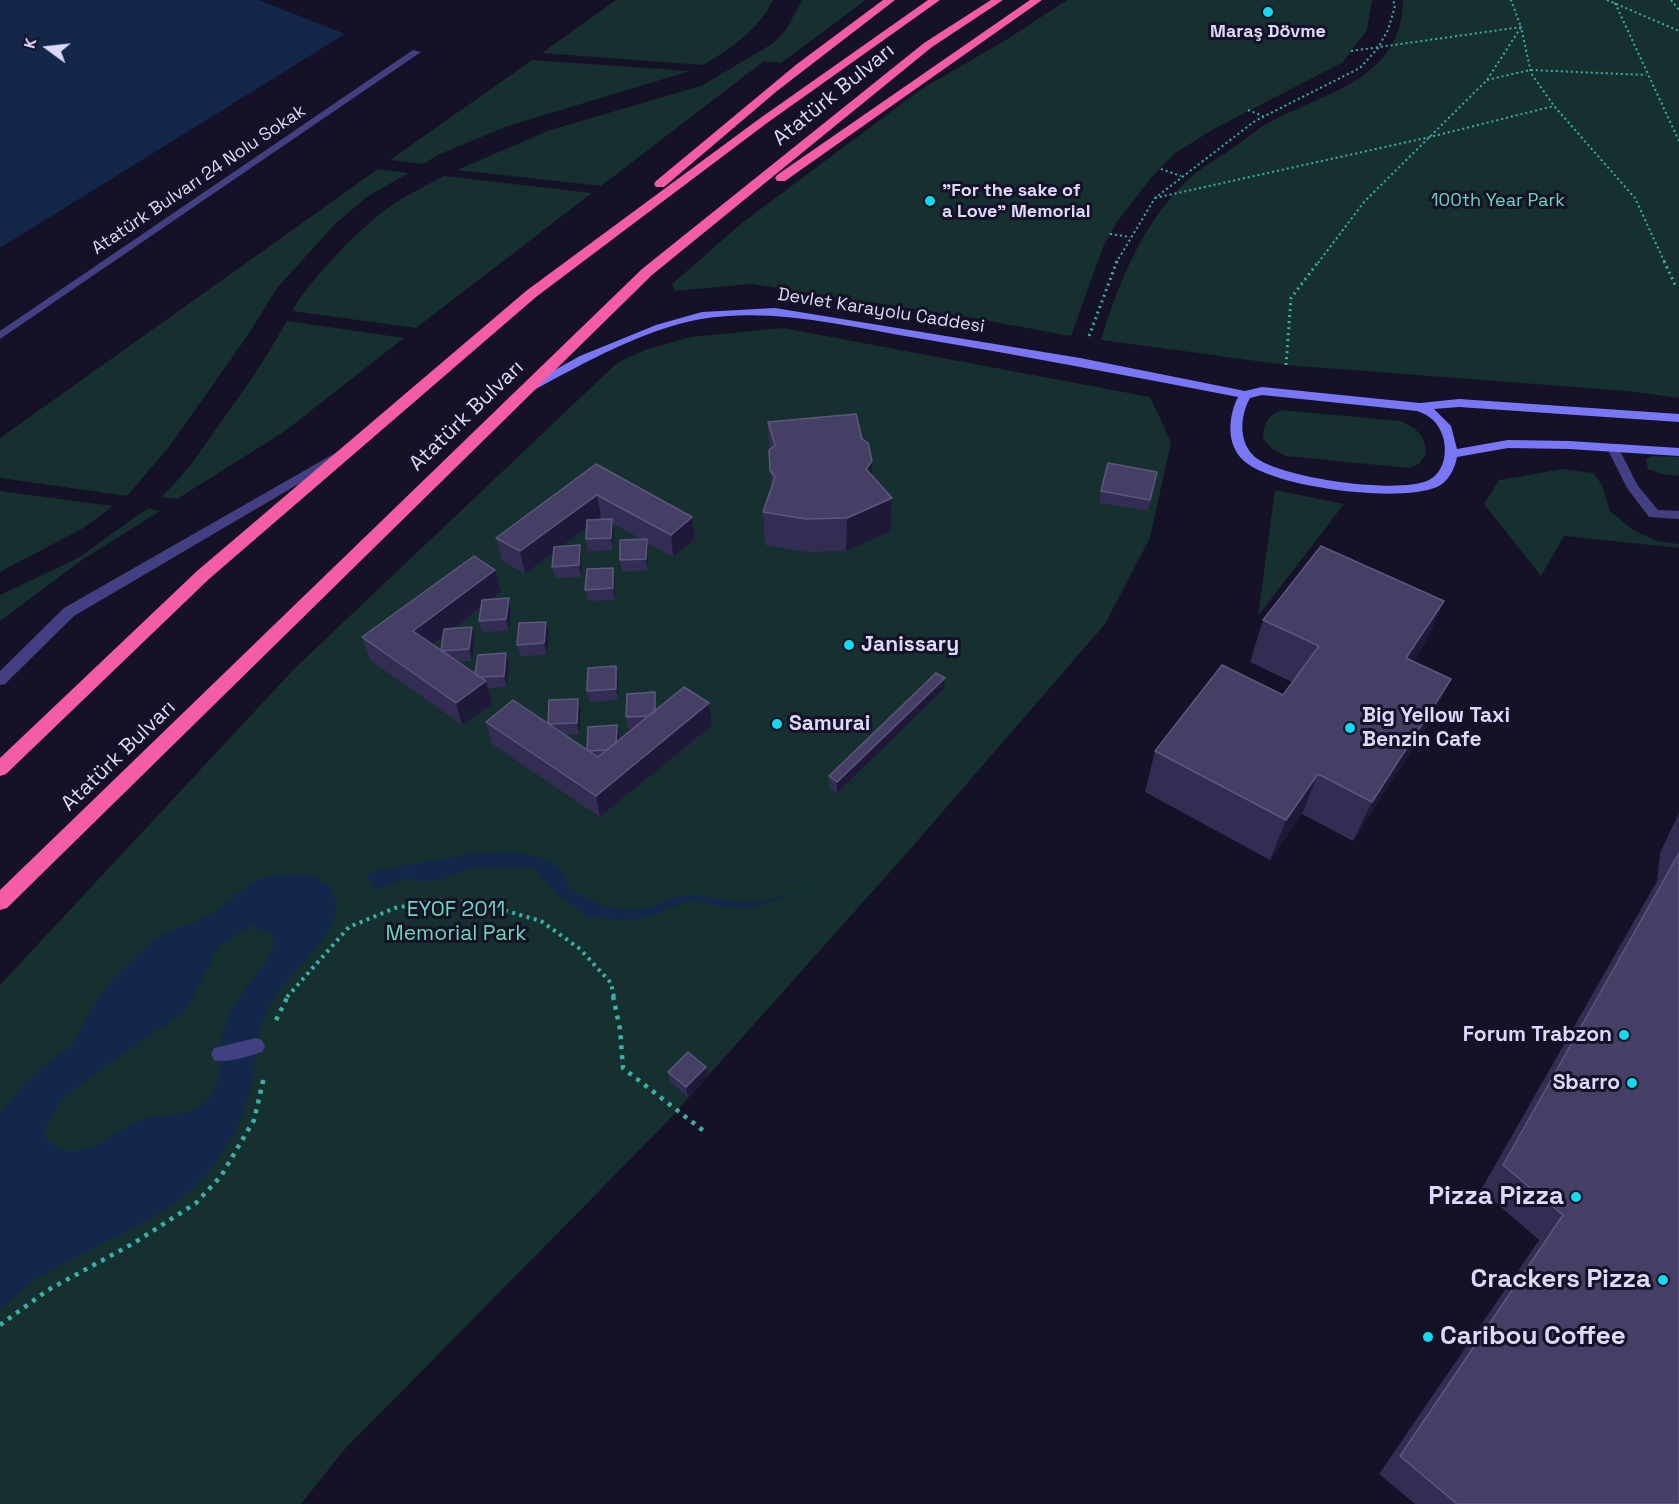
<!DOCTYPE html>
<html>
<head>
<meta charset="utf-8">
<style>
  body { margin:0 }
  #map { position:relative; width:1679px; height:1504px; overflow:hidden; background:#151126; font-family:"Space Grotesk",sans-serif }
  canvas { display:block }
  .north { position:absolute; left:18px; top:18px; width:60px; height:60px; -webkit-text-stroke:4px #151126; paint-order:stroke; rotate:285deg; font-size:16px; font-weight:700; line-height:24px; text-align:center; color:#ddd9fc }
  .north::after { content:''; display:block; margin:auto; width:21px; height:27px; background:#ddd9fc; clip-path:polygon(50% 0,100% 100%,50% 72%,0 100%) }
</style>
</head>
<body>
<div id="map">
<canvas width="1679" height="1504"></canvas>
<div class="north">K</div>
</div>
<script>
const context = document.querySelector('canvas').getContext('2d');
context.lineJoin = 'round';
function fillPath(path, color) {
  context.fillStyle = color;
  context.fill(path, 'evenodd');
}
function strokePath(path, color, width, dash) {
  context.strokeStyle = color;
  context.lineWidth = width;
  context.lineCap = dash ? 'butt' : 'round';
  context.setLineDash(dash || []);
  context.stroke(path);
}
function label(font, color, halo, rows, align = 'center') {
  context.font = font + ' "Space Grotesk",sans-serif';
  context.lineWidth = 6;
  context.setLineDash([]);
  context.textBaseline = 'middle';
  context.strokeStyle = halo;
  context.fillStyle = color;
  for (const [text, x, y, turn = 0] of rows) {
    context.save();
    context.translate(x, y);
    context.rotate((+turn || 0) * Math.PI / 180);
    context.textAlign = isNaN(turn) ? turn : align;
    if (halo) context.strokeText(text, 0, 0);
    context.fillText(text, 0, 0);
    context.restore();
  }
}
fillPath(new Path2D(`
  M616 0H773C759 29 731 49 703 65L542 53Z
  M802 0H866L781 63 764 61 601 186 457 170 550 130 701 86 772 44 786 30Z
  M1067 0H1372L1367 30 1343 62 1212 130 1174 154 1150 179 1117 222 1103 247 1071 336 967 317 751 284 675 291 672 284 742 223 920 90 1009 38Z
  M1403 0H1679V398L1627 391 1286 365 1101 340C1118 284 1144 219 1190 178 1201 168 1215 160 1227 152 1242 142 1256 129 1272 121 1328 91 1402 79 1403 0Z
  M532 60 690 71 508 126 440 154 423 164 390 160Z
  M378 169 409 173 368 196 336 223 277 288 248 335 168 448 127 496 0 478V438Z
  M444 176 592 193 416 328 292 311C310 279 364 223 395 203 410 193 428 185 444 176Z
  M287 321 404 338 285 431 177 499 161 497C183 477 199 454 216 429 242 394 266 358 287 321Z
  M783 328 1150 397 1171 442 1150 538 1105 624 913 846 666 1123 344 1450 301 1504H0V985L295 668 617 363 647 349 691 337Z
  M1281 410 1400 421C1417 428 1425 435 1426 454L1419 464 1409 468 1286 456 1272 449 1263 438C1264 422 1267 417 1281 410Z
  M1652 456 1679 457V476L1661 474 1648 469 1646 459Z
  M1563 469 1593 473 1602 485 1610 511 1633 530 1657 541 1679 544V548L1564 536 1541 576 1484 504 1499 480Z
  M1275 490 1344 504 1258 616Z
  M0 491 113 506 85 527 0 572Z
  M148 508 160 511 82 560 0 621V595L78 558Z`), '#15302f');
fillPath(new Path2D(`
  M0 0H259L345 34 0 248Z
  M514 852C539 856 563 863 570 889 594 904 618 914 648 908 661 904 669 895 686 895 705 895 723 901 741 902 772 903 806 888 835 880L750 908 720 906 695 901 670 907 652 917 618 920 588 917 557 894 533 868H471L435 881H417L406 878 375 890 366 873 468 854Z
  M295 874 311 875 331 887C333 894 337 902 336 909 332 940 291 971 274 998 252 1033 259 1052 251 1089 245 1115 231 1141 216 1162 177 1220 88 1244 31 1283 20 1291 10 1301 0 1309V1113L24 1083 74 1042 90 1011 113 978 146 947 162 935 211 915 249 884 269 876ZM253 924 260 930 271 933 275 943C264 970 241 989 229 1016 225 1025 221 1037 220 1047 218 1063 222 1081 211 1095 193 1121 157 1111 132 1124 113 1134 96 1150 74 1151 62 1152 52 1144 43 1135L51 1118 64 1097 146 1037 169 1023 189 1006 218 947Z`), '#122749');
strokePath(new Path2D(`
  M1607 0 1679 31
  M1671 0 1679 10
  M1615 3 1679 141
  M1351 51 1521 27 1531 73 1554 106 1635 198 1665 263
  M1487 80 1530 70 1646 75
  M1248 110 1263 116
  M1161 169 1181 176
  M1155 198 1430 137 1554 106
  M1110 234 1130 237
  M1116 263 1155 198 1255 121 1360 68 1378 48 1388 30 1395 6 1393 0
  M1318 263 1364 202 1487 80 1521 27 1511 0`), '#38b1a9', 2, [2, 3]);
strokePath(new Path2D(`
  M1664 261 1676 287
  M1089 336 1117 261
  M1286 365 1291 298 1319 261`), '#38b1a9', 3, [2, 4]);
strokePath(new Path2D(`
  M287 997 349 927 395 908 441 900 486 905 541 921 580 949 611 983 614 997`), '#38b1a9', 4, [3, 4.5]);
strokePath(new Path2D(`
  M613 996 620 1029 623 1068 705 1132
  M276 1020 288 996
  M0 1325 48 1290 134 1243 196 1203 221 1176 254 1120 264 1077`), '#38b1a9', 4.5, [4, 6]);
fillPath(new Path2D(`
  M413 50 421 52 0 339V331Z
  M1613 444 1617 445 1638 486 1658 510 1679 511V519L1649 517 1627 488 1607 448Z
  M337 452 343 456 341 459 74 616 5 684 0 685V671L64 608Z`), '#424082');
fillPath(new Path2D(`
  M256 1038 262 1040 265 1046 262 1052C249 1056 227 1064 214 1060L211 1054 214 1048Z`), '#424082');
fillPath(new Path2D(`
  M775 308 1080 358 1245 391 1262 387 1420 403 1459 399 1679 414V422L1459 407 1434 409 1451 426 1457 449 1508 440 1569 441 1679 448V456L1569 449 1508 448 1457 457C1455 469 1448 482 1437 487 1400 503 1281 488 1248 464 1226 449 1227 419 1238 397 1131 376 1024 356 917 338 845 326 773 307 701 319 642 330 586 362 534 390H526L524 387 580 356 656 325 702 312ZM1262 395 1417 411C1423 413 1429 416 1433 420 1449 435 1450 469 1429 480 1400 495 1280 478 1255 457 1238 442 1240 416 1250 398Z`), '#7977f6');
fillPath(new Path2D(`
  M883 0H895L777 91 664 187H656L654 184 656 181 797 64Z
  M928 0H940L767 123 536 297 209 579 6 774 0 776V758L197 571 526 291 759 119Z
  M991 0H1003L932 47 652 275 7 908 0 910V890L642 269 924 43Z
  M1030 0H1042L785 181H777L775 178 777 175Z`), '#f45ca6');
fillPath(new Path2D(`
  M768 422 862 439 872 461V476L892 498 891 531 846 551 807 552 765 545 763 512 771 490Z
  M596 464 692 517 695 539 673 557 647 543 648 551V570L622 572 620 560 641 539 613 524 614 530 613 550 588 551 586 539V528L562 546 582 557 581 577 555 578 552 567 553 553 525 574 502 561 496 538Z
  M1157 472 1148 511 1099 503 1101 491Z
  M615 579V600L588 601 585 590Z
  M501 592 492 599 509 598 511 610 509 631 482 632 479 621 481 608 454 628 475 639 472 661H457L475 674 506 653 509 664 507 687 488 688 492 704 462 725 370 660 362 637ZM443 636 441 651 432 645Z
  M1444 601 1425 643 1413 661 1451 679 1431 720 1353 841 1302 814 1270 860 1145 792 1155 751 1283 695 1292 682 1250 662 1263 620Z
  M549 633 547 655 520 656 517 645Z
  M616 666 618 678V700L589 702 587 691Z
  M944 689 837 793 829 787V776Z
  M655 692 656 710 709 703 712 725 600 817 492 744 486 722 548 724 581 710 579 734 564 735 587 750 619 736 618 741 634 728 628 729 626 717Z
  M1679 813V1504H1415L1379 1474 1539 1240 1481 1190 1657 881 1660 853Z
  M668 1072 708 1076 688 1097 670 1082Z`), '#332c53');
fillPath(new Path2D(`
  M872 461V494L866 469Z
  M597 495 601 517 525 574 520 551Z
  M892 498 891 531 846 551 847 518Z
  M692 517 695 539 673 557 671 535Z
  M612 519 614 530 613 550 611 538Z
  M647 539 648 551V570L646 559Z
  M580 545 582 557 581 577 579 565Z
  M613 568 615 579V600L613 588Z
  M495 570 501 592 420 654 413 631Z
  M509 598 511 610 509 631 506 619Z
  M1444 601 1425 643 1387 699 1406 658Z
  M546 622 549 633 547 655 544 643Z
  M472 627 475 639 472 661 469 649Z
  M506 653 509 664 507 687 504 676Z
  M616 666 618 678V700L616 689Z
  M945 678 944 689 837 793V782Z
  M1451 679 1431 720 1353 841 1372 802Z
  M486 681 492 704 462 725 456 703Z
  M655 692 656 703V727L654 716Z
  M578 699 581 710 579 734 577 723Z
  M709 703 712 725 600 817 596 796Z
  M617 725 619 736 618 761 616 750Z
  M1318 774 1302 814 1270 860 1286 820Z
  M706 1067 708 1076 688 1097 686 1087Z`), '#1f1939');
const building = new Path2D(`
  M856 414 862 439 868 443 872 461 866 469 892 498 847 518 806 519 763 512 775 477 770 470 769 450 775 445 768 422Z
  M1108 463 1157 472 1150 500 1101 491Z
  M596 464 692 517 671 535 597 495 520 551 496 538Z
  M612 519 611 538 586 539 587 520Z
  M647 539 646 559 620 560V540Z
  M580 545 579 565 552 567 554 547Z
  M1321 546 1444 601 1406 658 1451 679 1372 802 1318 774 1286 820 1155 751 1222 665 1283 695 1319 646 1263 620Z
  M474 556 495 570 413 631 486 681 456 703 362 637Z
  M613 568V588L585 590 587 569Z
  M509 598 506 619 479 621 482 600Z
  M546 622 544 643 517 645 519 623Z
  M472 627 469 649 441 651 444 629Z
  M506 653 504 676 479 677 475 674 478 655Z
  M616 666V689L587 691 588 668Z
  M936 673 945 678 837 782 829 776Z
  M684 687 709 703 596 796 486 722 513 700 598 757Z
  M655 692V712L649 716 626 717 627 694Z
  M578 699 577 723 548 724 549 700Z
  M617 725 616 743 607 750 589 751 587 750 588 727Z
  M1679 853V1504H1457L1400 1456 1563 1215 1503 1165Z
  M688 1052 706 1067 686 1087 668 1072Z`);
fillPath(building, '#453f65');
strokePath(building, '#5d577d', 1.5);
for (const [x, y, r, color] of [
  [1268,12,6,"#12daef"],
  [930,201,6,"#12daef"],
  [849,645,6,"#12daef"],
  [777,724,6,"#12daef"],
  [1350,728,6,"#12daef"],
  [1624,1035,6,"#12daef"],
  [1632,1083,6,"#12daef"],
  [1576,1197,6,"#12daef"],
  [1663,1280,6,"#12daef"],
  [1428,1337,6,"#12daef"]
]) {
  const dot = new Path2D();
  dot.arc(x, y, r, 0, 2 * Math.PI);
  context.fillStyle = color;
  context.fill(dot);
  strokePath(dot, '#151126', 2);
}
label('bold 18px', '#ddd9fc', '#151126', [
  ["Maraş Dövme",1268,32],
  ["\"For the sake of",942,191,"left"],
  ["a Love\" Memorial",942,212,"left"]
]);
label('18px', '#ddd9fc', '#151126', [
  ["Atatürk Bulvarı 24 Nolu Sokak",199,180,-34],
  ["Devlet Karayolu Caddesi",881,311,9]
]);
label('18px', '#69d8bc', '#151126', [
  ["100th Year Park",1498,201]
]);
label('21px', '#ddd9fc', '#151126', [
  ["Atatürk Bulvarı",834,95,-39],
  ["Atatürk Bulvarı",467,416,-44],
  ["Atatürk Bulvarı",119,756,-44]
]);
label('bold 21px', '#ddd9fc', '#151126', [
  ["Janissary",861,645],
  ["Big Yellow Taxi",1362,716],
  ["Benzin Cafe",1362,740],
  ["Samurai",789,724],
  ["Forum Trabzon",1612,1035,"right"],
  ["Sbarro",1620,1083,"right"]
], 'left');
label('21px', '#69d8bc', '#151126', [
  ["EYOF 2011",456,910],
  ["Memorial Park",456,934]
]);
label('bold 26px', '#ddd9fc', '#151126', [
  ["Pizza Pizza",1564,1197],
  ["Crackers Pizza",1651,1280],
  ["Caribou Coffee",1440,1337,"left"]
], 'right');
</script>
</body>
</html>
